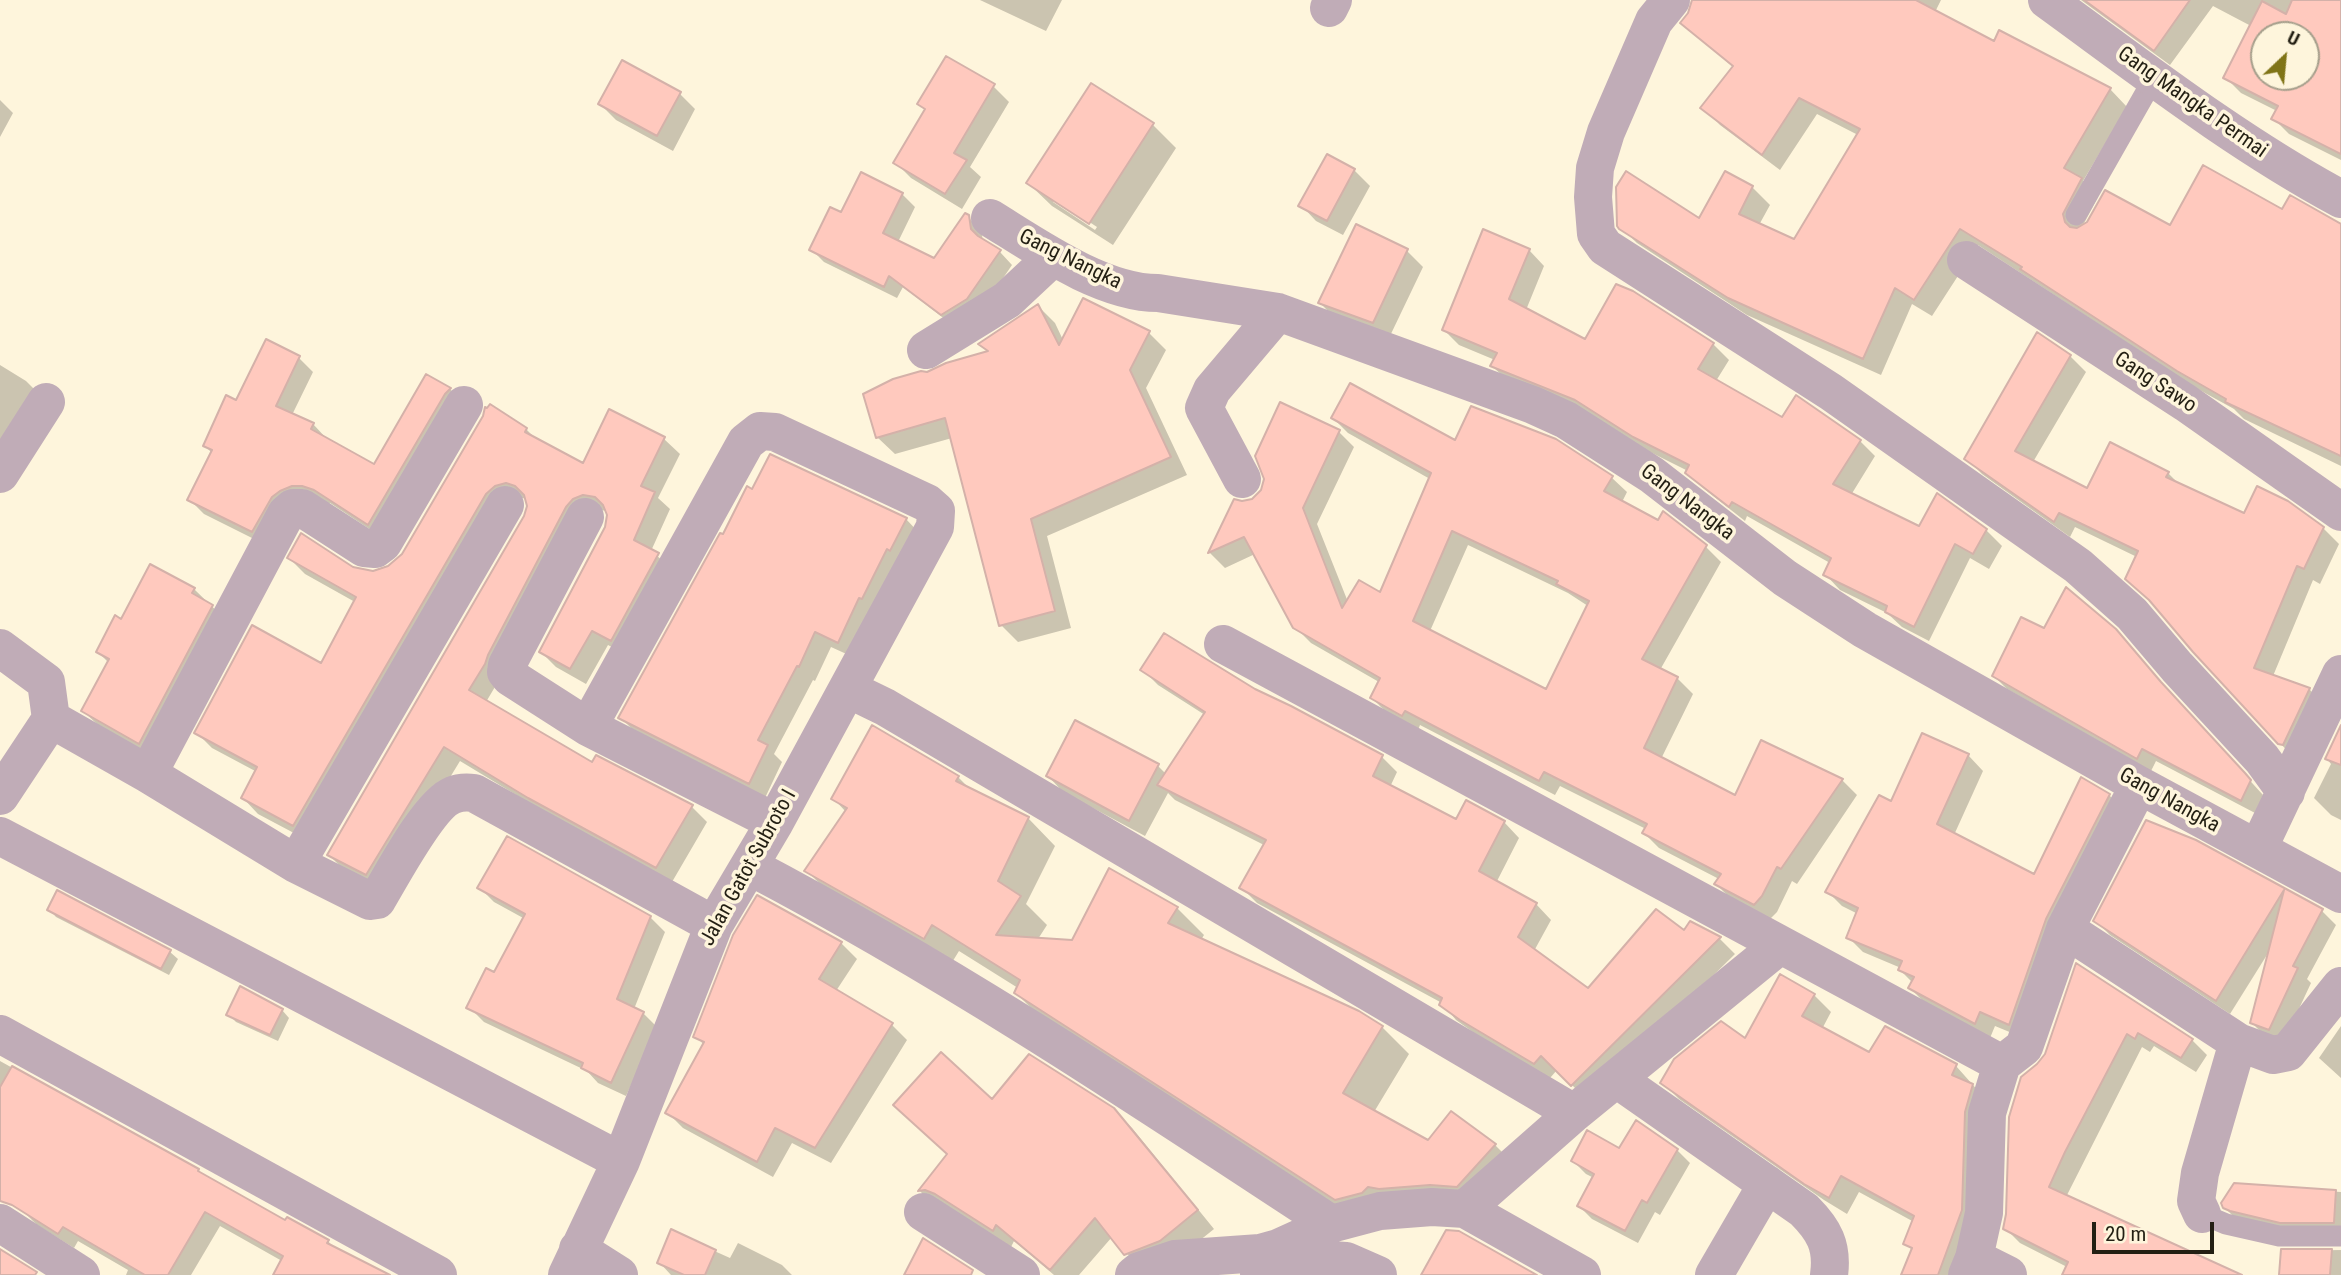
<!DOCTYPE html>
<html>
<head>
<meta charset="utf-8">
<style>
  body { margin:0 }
  #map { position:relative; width:2341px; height:1275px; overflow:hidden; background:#fef5dc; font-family:"Roboto Condensed",sans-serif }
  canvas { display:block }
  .north { position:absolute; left:2250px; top:21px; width:70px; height:70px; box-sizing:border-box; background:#fef5dc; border:2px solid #a69f8c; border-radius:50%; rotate:26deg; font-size:19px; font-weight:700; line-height:28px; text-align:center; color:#231f13 }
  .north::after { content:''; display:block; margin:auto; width:24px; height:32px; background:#807417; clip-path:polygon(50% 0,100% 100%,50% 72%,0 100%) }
  .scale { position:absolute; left:2092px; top:1222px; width:122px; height:32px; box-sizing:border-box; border:4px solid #231f13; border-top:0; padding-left:9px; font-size:21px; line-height:24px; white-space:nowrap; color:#231f13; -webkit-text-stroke:5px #fef5dc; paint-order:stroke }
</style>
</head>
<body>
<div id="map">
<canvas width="2341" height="1275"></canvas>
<div class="north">U</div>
<div class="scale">20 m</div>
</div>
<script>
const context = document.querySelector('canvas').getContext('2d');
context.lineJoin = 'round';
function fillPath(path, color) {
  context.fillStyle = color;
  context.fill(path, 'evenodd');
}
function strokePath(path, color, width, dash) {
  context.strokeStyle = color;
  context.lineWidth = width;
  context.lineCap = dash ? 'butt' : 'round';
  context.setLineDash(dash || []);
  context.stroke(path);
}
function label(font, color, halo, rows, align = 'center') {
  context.font = font + ' "Roboto Condensed",sans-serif';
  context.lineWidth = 7;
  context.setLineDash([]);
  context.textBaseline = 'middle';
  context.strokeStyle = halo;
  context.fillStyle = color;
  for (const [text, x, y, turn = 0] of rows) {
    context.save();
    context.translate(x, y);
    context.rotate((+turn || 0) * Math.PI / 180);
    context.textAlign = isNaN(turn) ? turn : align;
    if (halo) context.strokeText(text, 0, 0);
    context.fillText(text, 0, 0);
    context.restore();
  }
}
fillPath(new Path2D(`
  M980 0H1062L1046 31Z
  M1694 0H1941L1935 12 1994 43 2000 32 2110 89 2127 107 2083 181 2098 197 2081 229 2170 227 2283 211 2341 226V466L2244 419 2234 409 2196 388 1978 245 1932 316 1912 304 1881 375 1747 315 1637 243 1619 226 1699 220 1752 187 1770 205 1759 225 1795 241 1858 135 1817 114 1780 170 1720 125 1703 107 1734 68 1683 23 1694 5Z
  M2081 0H2341V160L2289 134 2273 118 2277 111 2241 93 2225 77 2251 26 2213 6 2170 65ZM2264 35H2306V77H2264Z
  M993 86 1009 102 970 167 981 177 962 209 911 178 895 162 926 111 919 104Z
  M680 94 695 109 673 151 616 120 600 104Z
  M0 100 13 113 0 137Z
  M1152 124 1176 148 1113 245 1052 206 1028 183ZM1053 198 1097 227 1095 230 1053 202Z
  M1354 170 1370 186 1343 235 1316 221 1301 205Z
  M902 194 915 207 898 242 935 260 966 215 981 230 983 241 1000 252 1012 265 980 312 955 327 903 287 897 298 824 262 811 249 842 215Z
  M1529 250 1544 266 1526 310 1585 342 1632 292 1713 344 1729 360 1716 381 1783 420 1860 441 1875 456 1851 495 1920 529 1986 530 2002 546 1989 569 1970 558 1929 641 1902 627 1887 613 1840 590 1825 574 1830 563 1747 516 1745 521 1703 488 1687 473 1688 471 1508 381 1492 366 1495 360 1459 345 1444 330Z
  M1407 251 1423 267 1389 338 1336 319 1320 303Z
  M1038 306 1055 323 1063 340 1149 333 1166 350 1146 388 1187 475 1047 536 1071 628 1018 642 1001 625 952 438 895 454 877 437 928 374 990 352Z
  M2070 356 2086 372 2033 462 2088 490 2168 473 2181 486 2245 516 2323 528 2339 544 2320 584 2313 580 2273 676 2309 689 2325 705 2295 759 2279 742 2137 557 2075 527 2070 537 1982 474 1966 458Z
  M299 358 313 372 292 415 313 424 327 439 375 466 427 376 450 389 464 403 383 538 330 503 266 545 204 514 190 500 213 454 205 446 237 402Z
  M0 365 26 381 42 397 0 465Z
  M610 412 664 439 680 454 658 498 670 509 651 551 674 570 627 655 608 645 586 684 556 667 541 652 606 527 607 511 600 510 486 702 593 765 691 806 707 822 672 882 546 813 460 761 382 889 344 870 329 855 526 517 529 506 527 499 522 498 511 501 309 841 258 814 243 798 257 772 212 748 197 733 322 665 355 602 305 574 289 558 373 573 389 568 526 429 537 440 584 465Z
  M1333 418 1611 477 1627 492 1622 502 1706 547 1721 562 1660 670 1677 678 1693 694 1661 759 1736 797 1842 780 1857 795 1797 884 1792 881 1777 912 1770 919 1731 899 1716 884 1719 879 1659 848 1644 833 1646 829 1560 786 1555 795 1420 725 1418 730 1387 713 1372 698 1379 682 1311 643 1295 627 1255 554 1225 568 1210 553 1235 501 1242 503 1253 500 1339 432 1354 447 1317 524 1348 602 1380 594 1430 479 1348 433ZM1468 545 1568 593 1588 606 1547 691 1430 631Z
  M906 519 921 535 853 657 831 647 815 681 813 680 774 754 782 762 765 798 636 733 620 717Z
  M194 589 228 622 155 758 99 726 83 711 109 663 98 652 122 621Z
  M1142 669 1254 691 1382 757 1397 772 1390 787 1456 822H1504L1519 838 1496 883 1536 904 1551 920 1534 951 1588 991 1685 933 1691 923 1720 939 1735 954 1587 1100 1557 1070 1550 1078 1477 1035 1456 1020 1442 1003 1257 903 1241 887 1264 845 1175 800 1168 793 1145 836 1063 792 1048 776 1158 766 1166 774 1205 715 1158 685Z
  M1994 676 2174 697 2263 795 2255 813 2156 761 2151 771 2007 689Z
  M2341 729V820L2331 815 2314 798 2331 764 2327 759Z
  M1968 755 1983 771 1954 835 2034 876 2109 795 2124 810 2024 1038 1995 1026 1990 1038 1925 1003 1910 988 1913 983 1900 970 1901 968 1863 952 1848 937 1858 914 1842 906 1827 891 1892 803Z
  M958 777 970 789 1028 818 1055 846 1026 904 1047 925 1038 939 1073 942 1110 870 1177 908 1204 935 1201 940 1382 1027 1409 1054 1374 1112 1428 1142 1495 1145 1522 1172 1363 1227 1043 1020 1016 993 1018 988 959 951 951 964 834 898 807 871 846 812 833 798Z
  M2195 842 2322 911 2336 925 2307 979 2311 983 2283 1043 2266 1037 2252 1023 2270 950 2230 1014 2110 935 2096 921Z
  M479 887 650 917 665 932 634 1009 643 1013 658 1028 626 1096 598 1083 587 1071 484 1022 469 1007 495 974 525 919 494 902Z
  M57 893 170 952 178 959 169 975 56 917 49 909Z
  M841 943 857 959 836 991 891 1024 907 1040 831 1163 792 1143 773 1177 683 1128 668 1113 704 1045 696 1036Z
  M2077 965 2192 1040 2207 1055 2196 1072 2154 1046 2150 1052 2142 1047 2066 1197 2219 1275H2077L2071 1269 2020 1243 2005 1228 2039 1066 2046 1055Z
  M1814 995 1831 1012 1822 1029 1870 1054 1956 1066 1989 1103 1962 1275H1903L1913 1251 1905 1243 1914 1222 1859 1192 1847 1214 1824 1200 1679 1099 1662 1082 1745 1040Z
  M282 1010 289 1018 278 1041 236 1022 228 1014Z
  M2341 1026V1078L2319 1058Z
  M0 1061 198 1171 204 1177 286 1223 328 1241 334 1248 386 1275H275L282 1261 220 1226 191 1275H126L128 1270 78 1241 74 1248 37 1225 22 1210 0 1196Z
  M993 1102 1113 1110 1132 1128 1214 1229 1178 1258 1144 1272 1112 1237 1079 1275H1054L1014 1241 1011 1247 936 1208 919 1190Z
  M1620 1150H1677L1690 1163 1660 1215 1655 1212 1638 1243 1592 1219 1579 1206 1594 1178 1586 1174 1573 1161Z
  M2235 1185 2341 1192V1239L2241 1224 2224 1207Z
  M672 1232 730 1258 738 1243 782 1265 792 1275H671L659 1262Z
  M2341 1250V1275H2280L2283 1251Z`), '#0003');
const building = new Path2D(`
  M1692 0H1916L1994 41 1999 30 2111 88 2064 168 2082 178 2063 214 2065 222 2070 227 2077 228 2087 222 2105 190 2170 225 2203 165 2282 209 2290 195 2341 224V456L2225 402 2226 399 2177 371 2020 269 2022 267 1960 229 1914 300 1895 288 1863 359 1728 298 1619 229 1617 226 1616 187 1626 171 1699 218 1725 171 1753 186 1739 214 1794 239 1860 129 1799 98 1762 155 1700 108 1733 66 1680 23 1688 13Z
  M2084 0H2190L2154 51Z
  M2292 0H2341V154L2271 119 2278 106 2223 78 2262 1 2286 14ZM2264 35H2306V77H2264Z
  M946 56 995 84 954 153 967 160 945 194 893 163 925 109 917 104Z
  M622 60 681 92 657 136 598 104Z
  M1091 83 1154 123 1089 224 1026 183Z
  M1327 154 1355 169 1327 221 1298 206Z
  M861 172 903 193 883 233 934 258 965 213 969 215 971 229 978 236 1001 250 967 299 941 315 889 276 884 287 809 250 830 207 841 212Z
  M1356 224 1408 249 1373 323 1318 303Z
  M1483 229 1530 249 1509 299 1585 339 1616 284 1633 291 1714 343 1698 369 1782 417 1796 395 1861 440 1833 484 1919 526 1937 493 1987 529 1973 554 1955 544 1914 627 1885 612 1887 606 1823 575 1831 558 1732 502 1729 507 1685 473 1689 465 1633 437 1575 400 1490 366 1497 353 1442 330Z
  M1083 298 1150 331 1130 370 1171 457 1031 519 1055 611 999 626 945 418 876 438 863 394 893 379 921 371 927 372 946 363 988 351 978 344 1038 304 1059 345Z
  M2037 332 2071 355 2015 451 2087 488 2110 442 2169 472 2166 477 2244 513 2257 486 2288 501 2324 527 2304 569 2297 566 2254 668 2310 688 2283 745 2278 744 2193 652 2149 600 2125 579 2138 551 2059 513 2054 522 1964 459Z
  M266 339 300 356 276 406 314 423 311 429 374 464 426 374 451 388 445 394 368 525 314 490 302 486H292L280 491 272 497 252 532 187 500 212 450 203 446 226 395 236 400Z
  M1350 383 1455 440 1471 406 1556 439 1613 476 1604 491 1658 520 1663 511 1707 545 1642 659 1678 677 1644 748 1735 795 1761 740 1843 779 1781 869 1777 867 1762 896 1754 905 1714 884 1721 874 1642 833 1647 824 1544 772 1539 781 1405 711 1402 716 1370 698 1380 678 1293 628 1244 537 1208 553 1234 499 1242 501 1252 499 1261 490 1264 479 1255 456 1280 402 1340 430 1303 508 1342 608 1359 580 1380 592 1431 473 1331 418ZM1452 531 1558 581 1556 584 1589 601 1546 689 1413 621Z
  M490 404 527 428 525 432 583 463 609 409 665 437 641 486 655 492 634 540 659 553 611 641 592 631 570 669 539 652 605 527 607 515 603 505 595 497 583 495 573 499 566 507 488 655 485 664 469 690 592 762 596 755 693 805 656 868 528 798 444 747 366 875 327 855 524 516 527 506 524 495 515 486 506 483 495 486 486 494 293 826 241 798 257 767 194 733 252 625 321 663 356 597 287 558 301 533 353 567 373 571 388 566 402 554 483 416 485 407 487 408Z
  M770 454 907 518 890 551 887 549 862 599 859 598 838 643 815 632 799 667 797 666 758 740 768 745 749 784 618 718 720 533 723 534 747 486 752 489Z
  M150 564 195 588 192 593 213 605 139 744 81 711 109 659 96 652 115 615 121 619Z
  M2066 587 2116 629 2161 682 2245 773 2251 780 2241 801 2142 749 2137 759 1992 676 2021 617 2044 628Z
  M1164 633 1255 689 1291 706 1383 755 1373 776 1456 819 1466 800 1505 821 1479 871 1537 903 1518 937 1588 988 1656 909 1684 930 1690 921 1721 937 1571 1086 1541 1056 1534 1064 1460 1020 1439 1005 1442 998 1239 888 1266 840 1157 785 1205 712 1140 670Z
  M1075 720 1159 764 1129 821 1046 776Z
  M872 725 959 776 956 781 1029 817 998 881 1021 896 996 935 1072 940 1109 868 1178 907 1168 923 1359 1011 1383 1026 1343 1093 1428 1140 1451 1111 1496 1144 1457 1187 1430 1185 1379 1189 1368 1187 1362 1193 1335 1200 1014 993 1020 980 932 925 924 939 804 871 847 808 831 799Z
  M2341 725V765L2325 759Z
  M1922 733 1969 754 1937 824 2034 874 2081 777 2110 794 2046 919 2009 1025 1980 1012 1975 1024 1908 988 1914 977 1898 970 1902 961 1846 938 1858 908 1825 892 1879 795 1891 801Z
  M2146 820 2196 840 2323 909 2293 966 2298 968 2269 1030 2250 1023 2284 890 2216 1001 2093 921Z
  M507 836 651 916 617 999 644 1012 611 1083 581 1068 583 1063 466 1008 486 968 494 972 525 914 477 888Z
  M57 890 171 950 161 969 47 910Z
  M757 895 842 942 819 979 893 1023 815 1148 775 1128 757 1162 665 1113 704 1042 693 1037 733 935Z
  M2076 963 2193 1039 2181 1058 2138 1033 2135 1039 2127 1034 2065 1152 2049 1187 2242 1275H2062L2068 1262 2003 1229 2006 1214 2009 1117 2021 1077 2037 1064 2045 1054Z
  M1780 974 1815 994 1802 1016 1869 1052 1885 1026 1957 1064 1952 1075 1973 1084 1965 1112 1962 1210 1938 1275H1901L1912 1248 1903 1244 1914 1216 1841 1176 1829 1198 1804 1184 1660 1083 1674 1059 1721 1021 1745 1038Z
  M240 986 283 1009 270 1035 226 1015Z
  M941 1052 992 1099 1029 1054 1114 1108 1198 1210 1160 1241 1124 1255 1095 1218 1050 1270 996 1225 993 1231 935 1194 925 1190 918 1191 947 1154 893 1105Z
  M12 1066 199 1169 198 1171 285 1220 287 1217 329 1240 327 1243 390 1275H273L283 1256 205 1212 168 1275H145L63 1227 58 1234 12 1205 0 1201V1087Z
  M1636 1120 1678 1149 1647 1203 1642 1200 1625 1231 1577 1206 1594 1174 1571 1161 1587 1130 1619 1148Z
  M2234 1183 2336 1190 2334 1223H2280L2230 1211 2223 1208 2221 1203Z
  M671 1229 716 1250 705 1275H684L657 1263Z
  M1446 1230 1459 1231 1537 1275H1421Z
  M923 1238 973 1270 971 1275H904Z
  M0 1249 37 1272 35 1275H0Z
  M2281 1249H2332L2330 1275H2279Z`);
fillPath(building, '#ffc9be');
strokePath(building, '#d4b1a9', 2);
strokePath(new Path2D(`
  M2076 215 2154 78
  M2202 1214 2226 1224 2279 1236H2341`), '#c0acb7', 21);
strokePath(new Path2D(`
  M1671 0 1654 21 1606 132 1595 168 1593 197 1596 234 1605 247 1831 392 2078 566 2132 614 2177 667 2262 759 2286 792
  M2047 0C2142 69 2237 143 2341 199
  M1329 8 1333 0
  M990 218C1037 247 1102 293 1158 293L1278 312 1533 405 1566 420 1652 475 1785 578 1865 630 2139 785 2341 894
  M1966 260 2186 403 2341 512
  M926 350 1007 300 1053 257
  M0 474 46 402
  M1242 479 1204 408 1212 390 1278 312
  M585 517 507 665 506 672 510 677 588 727 775 822
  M1223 644 2002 1064
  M0 648 46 682 51 719 0 796
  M848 689 885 707 1574 1113
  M51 719 148 774 296 864 370 901 377 900C391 877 429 804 453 795 460 792 467 792 474 793L714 925
  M148 774 286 514 293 508H302L364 548 375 549 383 543 464 405
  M0 836 621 1161
  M2258 849 2341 674
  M296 864 505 505
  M749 866C951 972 1141 1099 1331 1224
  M2065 929 2238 1042 2273 1055 2288 1052 2341 986
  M0 1034 438 1275
  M1618 1080 1804 1210C1824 1230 1833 1246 1829 1275
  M1465 1209 1574 1113 1780 945
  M923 1212 1021 1275
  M2202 1214 2196 1201 2200 1173 2238 1042
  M0 1223 81 1275
  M578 1249 619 1275
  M1974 1258 2008 1275
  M1259 1273 1331 1260 1346 1261 1378 1275
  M567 1275 621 1161 714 925 775 822 935 527 936 511 927 503 775 432 760 431 746 442 588 727
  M1134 1275 1139 1271 1175 1259 1260 1253 1278 1248 1331 1224 1380 1211 1432 1207 1465 1209 1582 1275
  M1714 1275 1767 1184
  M1967 1275 1974 1258 1984 1213 1987 1113 2002 1064 2024 1047 2065 929 2139 785`), '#c0acb7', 38);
label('21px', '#231f13', '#fef5dc', [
  ["Gang Mangka Permai",2192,103,35],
  ["Gang Nangka",1070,260,26],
  ["Gang Sawo",2155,383,33],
  ["Gang Nangka",1687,503,37],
  ["Gang Nangka",2169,801,29],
  ["Jalan Gatot Subroto I",749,868,-61]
]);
</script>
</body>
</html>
